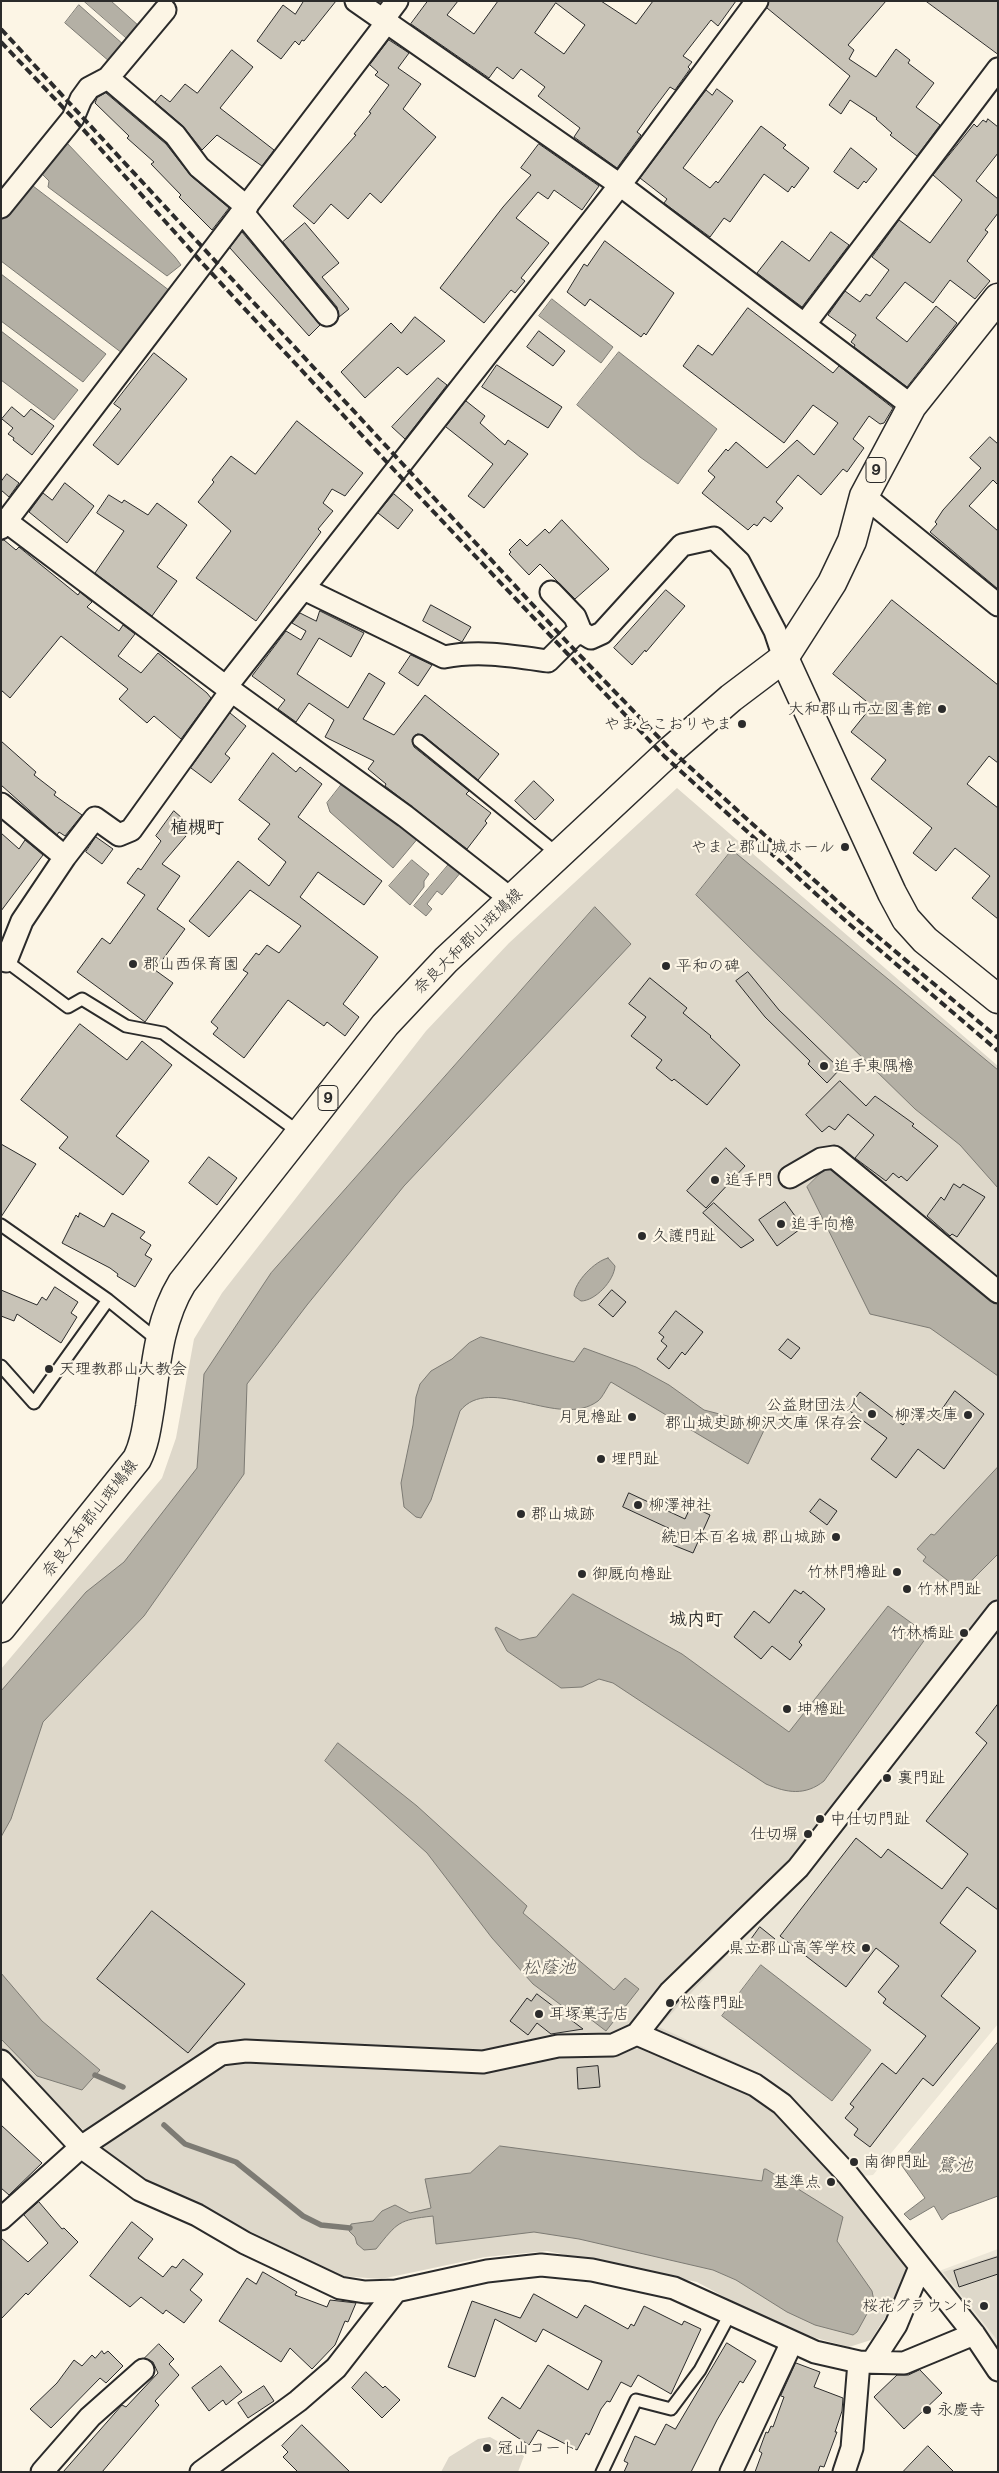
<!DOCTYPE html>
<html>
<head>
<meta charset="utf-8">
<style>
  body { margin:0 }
  #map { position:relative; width:999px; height:2473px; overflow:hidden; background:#fcf5e5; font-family:Mali,sans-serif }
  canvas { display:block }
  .frame { position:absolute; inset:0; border:2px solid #2b2b2b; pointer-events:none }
</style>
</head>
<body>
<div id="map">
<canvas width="999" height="2473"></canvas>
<div class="frame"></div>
</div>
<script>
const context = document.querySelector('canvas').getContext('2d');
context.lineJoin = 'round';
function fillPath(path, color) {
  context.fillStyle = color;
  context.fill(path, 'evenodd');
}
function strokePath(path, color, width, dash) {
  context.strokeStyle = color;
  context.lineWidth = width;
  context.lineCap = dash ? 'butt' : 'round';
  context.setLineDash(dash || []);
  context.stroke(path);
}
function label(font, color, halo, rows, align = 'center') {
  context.font = font + ' Mali,"Klee One",sans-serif';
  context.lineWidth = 4.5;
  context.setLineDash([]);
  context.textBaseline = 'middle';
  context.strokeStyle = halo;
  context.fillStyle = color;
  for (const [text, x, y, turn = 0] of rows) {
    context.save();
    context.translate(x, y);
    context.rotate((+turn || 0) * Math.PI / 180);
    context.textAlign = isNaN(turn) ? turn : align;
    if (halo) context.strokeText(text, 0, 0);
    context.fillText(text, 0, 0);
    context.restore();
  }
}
fillPath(new Path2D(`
  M998 1627V2024L873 2175 862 2176 659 2027 806 1872Z
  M998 2249V2352L939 2271Z`), '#ece6d7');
fillPath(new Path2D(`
  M677 788 998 1066V1627L806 1872 659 2027 757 2072 862 2176 918 2246 904 2287 871 2340 849 2347 783 2329 697 2282 547 2251 485 2257 381 2279 342 2276 198 2206 153 2187 106 2152 1 2051V1669L162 1478 176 1438 194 1339 222 1293 426 1031 509 943Z
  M998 2255V2341L943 2272Z
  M490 2437 524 2456 518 2472H441L449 2457 478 2439Z`), '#ded8ca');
const water = new Path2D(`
  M84 1H111L139 26 129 40Z
  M79 5 124 45 110 62 65 23Z
  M67 143 175 257 181 265 167 276 48 187 49 181 42 174Z
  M33 186 170 291 122 353 1 261V218L23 187Z
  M1 274 106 354 83 382 1 321Z
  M552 299 613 347 601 363 539 316Z
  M1 331 78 390 54 420 1 380Z
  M619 352 717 429 678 484 640 457 577 405Z
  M342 784 419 837 393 868 330 812 327 803Z
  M732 850 998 1070V1188L960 1145 915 1109 696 895Z
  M412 860 429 874 424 881V887L410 905 389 886Z
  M450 863 461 872 442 895 437 891 427 904 432 909 426 916 414 906Z
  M595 907 631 944 404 1186 307 1305 247 1384 244 1474 144 1616 43 1722 11 1819 1 1837V1691L86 1592 124 1562 197 1468 204 1374 271 1273Z
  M824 1170H841L998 1302V1376L930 1328 870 1314 807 1187Z
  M608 1258 615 1266C614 1281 595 1301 581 1301L574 1296C574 1282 595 1261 608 1258Z
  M481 1337 574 1362 584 1348 636 1367 669 1385 704 1410 766 1426 748 1464 611 1382C607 1387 603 1397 598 1401 559 1430 490 1373 460 1411L431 1500 421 1518 416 1517 404 1507 401 1483 413 1425 416 1397 420 1384 431 1371 452 1359 469 1343Z
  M998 1467V1554L961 1591 923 1561 926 1557 917 1549 931 1534 934 1535Z
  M573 1594 682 1654 789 1732 888 1606 928 1635 824 1781C805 1796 787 1793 766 1784L613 1683 599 1679 582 1687 561 1688 507 1651 495 1629 496 1627 520 1640 536 1637Z
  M338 1743 417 1806 527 1906 523 1913 614 1990 625 1978 639 1989 606 2031 585 2015 581 2020 533 1984 492 1938 427 1853 325 1761Z
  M761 1965 871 2050 832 2101 722 2016Z
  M1 1973 42 2021 100 2070 82 2090 37 2076 1 2039Z
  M998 2042V2196L949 2214 942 2220 934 2206 910 2220 904 2214 925 2198 900 2163Z
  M500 2146 762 2181 764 2169H766L843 2217 837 2241 872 2291 874 2301 857 2332 853 2335 815 2325 787 2312 736 2280 713 2270 579 2239 534 2232 436 2244 433 2216C398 2220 398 2222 376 2249L364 2250 357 2244 355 2237 349 2231 351 2224 373 2221 382 2211 395 2205 410 2213 431 2208 425 2179 470 2173Z`);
fillPath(water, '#b4b0a5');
strokePath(water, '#7d7b74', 1);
strokePath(new Path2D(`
  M95 2075 123 2087
  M164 2125 185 2144 236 2162 303 2216 321 2225 350 2228`), '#7d7b74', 5.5);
const building = new Path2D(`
  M304 1H336L304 41 302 40 299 45 295 41 281 59 257 41 283 5 295 14Z
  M428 1H458L447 15 474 34 498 1H601L636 24 653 1H736L718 26 711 20 683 56 692 62 688 67 690 69 675 90 670 87 652 111 637 132 641 135 617 168 574 137 580 128 538 96 545 87 521 69 513 79 497 67 489 78 411 24ZM556 3 585 25 564 54 535 33Z
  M769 1H886L848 45 854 50 849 59 876 77 896 49 910 60 908 63 934 83 916 107 940 125 917 156 890 135 892 133 876 119 877 118 850 100 841 114 829 105 850 76 767 8Z
  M926 1H998V54Z
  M389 40 409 53 398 68 421 84 403 109 436 137 381 203 370 193 348 219 331 204 314 224 293 206 356 135 354 134 371 113 369 112 389 85 375 75 378 72 370 65Z
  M232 50 253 67 220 108 274 150 262 166 217 135 202 150 183 126 155 102 161 95 170 102 185 84 197 93Z
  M717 89 733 101 683 168 710 188 716 181 718 183 761 126 786 145 783 148 809 168 794 188 792 186 788 192 764 174 730 222 724 218 710 237 664 203 667 199 640 178 706 90 712 95Z
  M106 93 166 144 191 176 229 208 212 230 179 197 181 195 151 164 154 162 127 138 129 136 95 103 97 98Z
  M988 119 998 127V153L976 181 998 199V213L985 230 988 232 967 261 990 281 975 299 950 280 933 303 905 282 876 318 907 342 936 306 957 323 907 387 854 347 855 345 851 342 856 335 828 315 845 291 860 302 866 294 870 296 889 270 872 257 899 220 930 243 962 200 933 175 974 124 977 127 983 120 986 122Z
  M539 144 599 186 582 210 554 190 548 199 538 192 516 218 549 243 521 278 525 281 515 293 511 290 484 323 440 288 503 207 531 175 521 168Z
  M851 148 877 169 866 183 864 181 858 189 834 172Z
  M305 223 339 263 322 277 349 309 339 317 337 307 283 242Z
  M242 232 320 325 309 336 230 248Z
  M831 232 849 245 802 307 757 273 782 241 809 261Z
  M605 241 674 293 646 335 644 333 641 337 590 299 585 306 567 292 584 264 587 266Z
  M748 308 833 373 839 366 893 408 884 423 880 424 869 416 853 439 864 448 847 472 843 469 821 495 798 475 776 502 783 508 771 522 764 517 757 526 754 524 748 530 702 493 715 477 708 471 726 449 728 451 736 442 767 468 797 440 814 455 838 423 813 405 784 443 683 366 698 345 712 355Z
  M415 317 445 341 407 375 398 367 365 398 341 372 391 323 401 333Z
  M539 331 565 351 553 366 527 347Z
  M154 353 187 379 118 465 93 445 121 409 114 404Z
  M497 365 562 407 548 428 482 387Z
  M438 378 447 385 405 439 392 427Z
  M466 401 485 416 480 423 505 445 508 440 528 454 484 508 468 496 493 464 446 427Z
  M12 407 24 417 31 409 54 426 32 455 13 440 14 438 8 434 13 428 2 419Z
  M297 421 363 473 345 496 332 489 323 503 333 511 318 529 321 532 256 621 196 578 231 531 198 502 214 482 212 480 231 456 255 474Z
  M990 437 998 444V485L993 480 969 506 998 531V589L930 532 937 524 935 522 943 510 981 468 970 458Z
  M7 474 19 483 9 497 1 490V482Z
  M65 483 94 506 67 543 29 512 43 493 52 500Z
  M394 494 413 510 398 529 378 513Z
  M109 495 122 503 124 500 148 515 157 503 187 525 157 567 177 581 152 616 95 573 124 531 97 513Z
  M562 520 609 569 575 599 540 564 529 575 509 554 511 552 509 550 520 539 527 546 545 529 549 533Z
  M1 540H4L16 550 19 547 78 595 80 592 92 602 87 607 119 631 123 625 135 634 118 656 141 673 158 653 207 693 211 698 181 739 154 716 147 723 119 699 128 689 61 636 10 698 1 690Z
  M666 590 685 606 646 652 645 650 632 665 614 648Z
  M892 600 998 685V763L989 756 967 784 998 808V919L972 898 990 876 955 848 936 871 913 853 932 828 871 779 886 760 851 732 872 706 833 674Z
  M431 605 471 627 462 642 423 621Z
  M320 611 364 633 351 657 319 638 297 674 348 708 369 673 385 683 363 719 394 735 425 695 499 754 478 780 423 735 417 734 412 739 414 747 469 791 466 794 491 813 485 821 487 823 467 849 385 786 386 784 368 769 374 761 325 737 334 720 309 703 296 722 278 709 285 700 252 676 286 631 301 640 306 631 292 623 300 613 316 621Z
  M411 655 432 665 418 686 399 673Z
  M230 713 246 726 225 754 230 758 211 783 191 768Z
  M1 741 36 772 34 775 56 792 54 795 82 815 65 836 59 832 57 835 1 785Z
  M273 753 296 772 300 767 322 784 298 817 382 881 364 905 318 872 300 897 378 957 343 1004 359 1017 345 1036 327 1022 324 1026 288 1000 244 1058 213 1034 218 1028 211 1022 248 973 243 970 256 953 259 955 267 945 279 953 301 926 250 890 209 937 189 921 238 861 269 886 286 862 258 839 270 824 239 800Z
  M534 781 554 800 535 820 515 801Z
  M174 811 191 826 184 835 186 836 162 864 180 876 157 909 185 929 155 970 173 983 145 1022 77 972 102 938 110 944 145 895 127 883 138 868 141 870 161 841 156 836Z
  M1 833 19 849 25 840 43 855 1 911Z
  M96 837 113 849 102 864 86 852Z
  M748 972 779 1010 840 1069 827 1083 808 1064 810 1061 765 1017 736 981Z
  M650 978 687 1008 683 1013 711 1036 710 1037 740 1065 707 1105 674 1079 672 1081 656 1068 662 1060 631 1036 646 1017 629 1004Z
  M80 1024 127 1060 142 1041 172 1065 116 1136 149 1161 123 1195 59 1148 68 1137 21 1100Z
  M840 1081 866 1106 875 1096 914 1124 912 1126 938 1146 907 1181 901 1176 899 1178 893 1173 886 1181 855 1158 874 1135 848 1114 835 1130 829 1126 822 1132 806 1115Z
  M1 1144 36 1164 1 1217Z
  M726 1148 745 1166 706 1208 687 1191Z
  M209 1157 237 1178 217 1205 189 1183Z
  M954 1184 960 1188 963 1184 985 1197 957 1237 952 1234 950 1236 927 1216 941 1197 944 1200Z
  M785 1202 803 1227 777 1246 759 1220Z
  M714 1203 754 1240 741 1248 703 1213Z
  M80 1213 104 1227 112 1213 145 1232 140 1238 151 1245 145 1255 152 1259 135 1287 117 1276 118 1274 110 1268 62 1243 76 1215 78 1217Z
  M55 1287 78 1302 71 1313 77 1317 61 1343 17 1314 14 1321 1 1316V1290L37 1305 42 1297 46 1300Z
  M612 1290 626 1302 613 1317 599 1305Z
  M676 1311 703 1332 685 1355 682 1352 669 1369 657 1359 667 1346 661 1341 664 1337 659 1333Z
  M788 1339 800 1348 791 1359 779 1350Z
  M955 1391 984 1414 944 1469 918 1449 896 1478 871 1459 887 1438 847 1409 860 1392 903 1425 916 1408 922 1412 924 1409 936 1417Z
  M629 1493 685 1519 691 1506 710 1515 693 1553 673 1545 679 1533 623 1507Z
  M820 1499 837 1511 827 1525 810 1512Z
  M795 1590 801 1594 803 1591 825 1609 799 1642 802 1645 790 1660 772 1646 761 1659 734 1637 754 1611 769 1623Z
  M998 1704V1910L967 1887 940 1923 976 1951 941 1996 980 2028 933 2086 923 2078 870 2147 854 2135 858 2129 845 2118 854 2107 850 2104 882 2063 896 2074 926 2036 883 2003 886 1999 878 1992 899 1966 876 1948 846 1987 780 1936 856 1838 881 1858 888 1849 942 1889 968 1854 926 1821 987 1743 976 1733Z
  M152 1911 245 1984 188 2053 97 1979Z
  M760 1927 775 1939 765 1952 750 1941Z
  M537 1994 583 2029 551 2034 537 2023 528 2035 510 2021 527 1998 531 2001Z
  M598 2066 600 2087 578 2089 577 2068Z
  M1 2125 42 2163 9 2195 1 2188Z
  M39 2202 62 2229 64 2228 78 2242 28 2295 26 2293 1 2319V2238L28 2262 48 2243 24 2215Z
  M132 2222 153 2239 138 2258 163 2277 172 2266 176 2268 183 2259 203 2274 190 2290 202 2300 184 2323 166 2310 163 2314 141 2297 130 2307 90 2276Z
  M998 2257V2274L959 2287 954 2271Z
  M263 2272 297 2292 295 2295 327 2307 330 2300 356 2303 348 2322 345 2321 335 2345 312 2369 290 2348 281 2362 219 2321 247 2278 256 2284Z
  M534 2294 577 2318 585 2305 628 2329 631 2324 634 2326 644 2306 682 2325 684 2321 701 2329 671 2394 638 2375 631 2387 621 2382 610 2402 607 2401 601 2409 589 2435 586 2433 577 2450 538 2430 529 2445 488 2418 502 2397 520 2409 548 2365 588 2390 602 2361 543 2329 536 2342 495 2319 475 2377 448 2367 472 2301 520 2318Z
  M727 2343 756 2361 743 2383 740 2381 717 2420 691 2472H624L628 2463 624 2461 635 2436 655 2445 666 2424 675 2429Z
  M159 2344 174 2359 169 2364 179 2375 155 2401 159 2405 102 2472H63L122 2405 126 2407 158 2373 153 2362 145 2358Z
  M102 2351 104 2354 108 2351 123 2366 106 2383 100 2378 51 2428 30 2409 57 2383 74 2360 82 2366 92 2355 95 2358Z
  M796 2363 820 2372 814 2387 843 2398 842 2411 835 2432H837L824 2467 820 2466 818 2472H755L762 2453 759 2451 766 2432 768 2433 771 2426 773 2427 784 2397 781 2396Z
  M221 2366 242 2392 226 2405 223 2400 209 2411 192 2388Z
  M920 2370 942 2393 904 2429 874 2397 897 2375H908Z
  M366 2372 383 2388 385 2386 400 2400 382 2418 352 2388Z
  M264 2386 274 2401 248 2418 238 2403Z
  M302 2425 350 2472H298L283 2457 288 2452 282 2446Z
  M928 2446 954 2472H903Z`);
fillPath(building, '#c8c3b7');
strokePath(building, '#2b2b2b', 1);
const lane = new Path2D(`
  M419 741 559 855
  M6 961 68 1007 82 999 126 1026 163 1033 300 1133
  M1 1225 108 1300 160 1342
  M1 1366 34 1403 108 1300
  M602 2472 636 2400 671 2409 700 2370 730 2314`);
const street = new Path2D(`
  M356 1 620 185 912 406
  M108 78 175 135 199 167 247 207
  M1 207 73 118 81 99 89 88 108 78 165 10
  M243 213 327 315
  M805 324 998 69
  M864 496 998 605
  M7 522 226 687 405 816 511 899
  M1 528 387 22 388 13 397 1
  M304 589 444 657C479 650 513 656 548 661L573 636 581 632 591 638 602 633 682 545 714 538 739 562 775 631 784 658
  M551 592 575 617 581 632
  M226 687 620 185 757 1
  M1 804 65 857
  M6 961 22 921 65 857 95 818 119 835 131 830 231 691
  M790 1177 821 1159 834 1157 998 1292
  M637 2034 755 2085 782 2104 848 2175 974 2334 998 2370
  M1 2061 81 2147 221 2054 246 2051 483 2062 558 2046 613 2045 637 2034 670 1992 798 1868 998 1612
  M1 2219 81 2147 140 2190 197 2215 245 2243 340 2288 365 2292 396 2291 487 2271 541 2265 592 2270 674 2288 815 2352 859 2362 904 2363 974 2334
  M872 2362 896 2325 920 2267
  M42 2472 90 2417 143 2370
  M201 2472 298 2401 336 2368 396 2291
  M731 2472 792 2342
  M844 2472 852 2448 859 2362`);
const secondary = new Path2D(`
  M784 658 892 893 906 919 925 940 998 999`);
const primary = new Path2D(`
  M1 1628 137 1459C145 1443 147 1425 150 1407 156 1364 159 1321 182 1283L385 1025 446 960 671 750 731 698 784 658 832 583 852 541 864 496 912 406 998 298`);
strokePath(lane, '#2b2b2b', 15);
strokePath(street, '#2b2b2b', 25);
strokePath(secondary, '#2b2b2b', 31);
strokePath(primary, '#2b2b2b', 31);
strokePath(lane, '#fcf5e5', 11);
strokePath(street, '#fcf5e5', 21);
strokePath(secondary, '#fcf5e5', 28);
strokePath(primary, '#fcf5e5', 28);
strokePath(new Path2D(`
  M1 29 568 643 671 750 857 919 998 1038
  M1 42 73 118 204 265 396 472 664 756 848 923 998 1051`), '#2b2b2b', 4, [8, 4]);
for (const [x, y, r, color] of [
  [942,709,5,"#2b2b2b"],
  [742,724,5,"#2b2b2b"],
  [845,847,5,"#2b2b2b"],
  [133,964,5,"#2b2b2b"],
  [666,966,5,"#2b2b2b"],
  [824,1066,5,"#2b2b2b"],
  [715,1180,5,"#2b2b2b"],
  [781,1224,5,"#2b2b2b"],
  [642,1236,5,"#2b2b2b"],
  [49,1369,5,"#2b2b2b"],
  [872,1414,5,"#2b2b2b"],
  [968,1415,5,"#2b2b2b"],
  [632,1417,5,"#2b2b2b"],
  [601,1459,5,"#2b2b2b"],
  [638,1505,5,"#2b2b2b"],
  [521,1514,5,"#2b2b2b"],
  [836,1537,5,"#2b2b2b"],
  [897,1572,5,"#2b2b2b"],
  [582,1574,5,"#2b2b2b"],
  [907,1589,5,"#2b2b2b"],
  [964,1633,5,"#2b2b2b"],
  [787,1709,5,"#2b2b2b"],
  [887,1778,5,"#2b2b2b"],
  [820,1819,5,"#2b2b2b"],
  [808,1834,5,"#2b2b2b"],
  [866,1948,5,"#2b2b2b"],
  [670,2003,5,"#2b2b2b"],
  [539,2014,5,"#2b2b2b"],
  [854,2162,5,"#2b2b2b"],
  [831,2182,5,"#2b2b2b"],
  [984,2306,5,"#2b2b2b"],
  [927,2410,5,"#2b2b2b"],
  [487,2448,5,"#2b2b2b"]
]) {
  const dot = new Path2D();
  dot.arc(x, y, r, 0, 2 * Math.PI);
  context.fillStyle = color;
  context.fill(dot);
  strokePath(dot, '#fcf5e5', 2);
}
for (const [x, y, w] of [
  [876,470,20],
  [328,1098,20]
]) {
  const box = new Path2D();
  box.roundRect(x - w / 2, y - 12.5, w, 25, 4);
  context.fillStyle = '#fcf5e5';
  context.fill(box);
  strokePath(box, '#2b2b2b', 1);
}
label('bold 15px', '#2b2b2b', null, [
  ["9",876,470],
  ["9",328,1098]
]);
label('16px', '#2b2b2b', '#fcf5e5', [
  ["大和郡山市立図書館",932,709,"right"],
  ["やまとこおりやま",732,724,"right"],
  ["やまと郡山城ホール",835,847,"right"],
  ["郡山西保育園",143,964],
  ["平和の碑",676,966],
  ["追手東隅櫓",834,1066],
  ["追手門",725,1180],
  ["追手向櫓",791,1224],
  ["久護門趾",652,1236],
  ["天理教郡山大教会",59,1369],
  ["公益財団法人",862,1405,"right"],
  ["郡山城史跡柳沢文庫 保存会",862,1423,"right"],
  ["柳澤文庫",958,1415,"right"],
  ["月見櫓趾",622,1417,"right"],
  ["埋門趾",611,1459],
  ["柳澤神社",648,1505],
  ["郡山城跡",531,1514],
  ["続日本百名城 郡山城跡",826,1537,"right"],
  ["竹林門櫓趾",887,1572,"right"],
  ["御厩向櫓趾",592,1574],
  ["竹林門趾",917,1589],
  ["竹林橋趾",954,1633,"right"],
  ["坤櫓趾",797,1709],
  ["裏門趾",897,1778],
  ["中仕切門趾",830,1819],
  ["仕切塀",798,1834,"right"],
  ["県立郡山高等学校",856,1948,"right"],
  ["松蔭門趾",680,2003],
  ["耳塚菓子店",549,2014],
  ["南御門趾",864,2162],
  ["基準点",821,2182,"right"],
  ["桜花グラウンド",974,2306,"right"],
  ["永慶寺",937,2410],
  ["冠山コート",497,2448]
], 'left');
label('16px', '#2b2b2b', '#fcf5e5', [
  ["奈良大和郡山斑鳩線",468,941,-44],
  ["奈良大和郡山斑鳩線",90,1518,-52]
]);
label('bold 18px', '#2b2b2b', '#fcf5e5', [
  ["植槻町",197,827],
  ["城内町",696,1619]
]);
label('italic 18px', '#545350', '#fcf5e5', [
  ["松蔭池",549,1967],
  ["鷺池",955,2165]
]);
</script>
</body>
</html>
